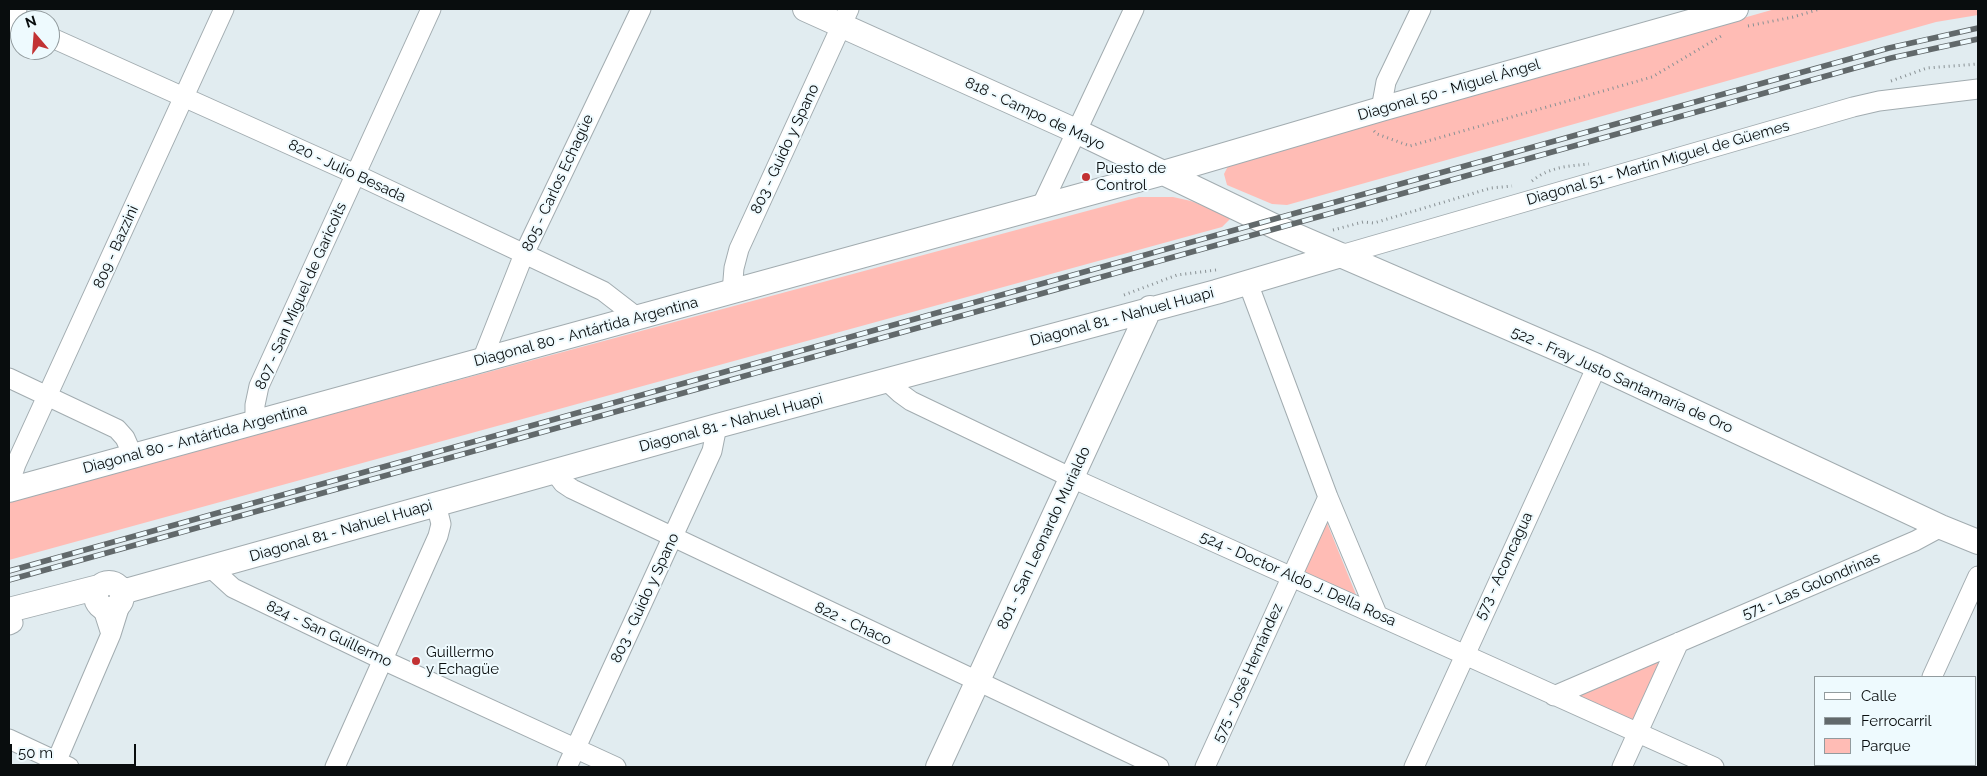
<!DOCTYPE html>
<html>
<head>
<meta charset="utf-8">
<style>
  body { margin:0 }
  #map { position:relative; width:1987px; height:776px; overflow:hidden; background:#e1ecf0; font-family:Raleway,sans-serif }
  canvas { display:block }
  .frame { position:absolute; inset:0; border:10px solid #090d0e; pointer-events:none }
  .legend { position:absolute; left:1814px; top:676px; width:162px; height:90px; box-sizing:border-box; background:#eefafe; border:1px solid #929b9e; margin:0; padding:6px 9px; list-style:none; font-size:15px; color:#090d0e }
  .legend li { display:flex; align-items:center; gap:10px; height:25px }
  .legend b { width:25px; border:1px solid #929b9e }
  .north { position:absolute; left:10px; top:10px; width:50px; height:50px; box-sizing:border-box; background:#eefafe; border:1px solid #929b9e; border-radius:50%; rotate:342deg; font-size:14px; font-weight:700; line-height:20px; text-align:center; color:#090d0e }
  .north::after { content:''; display:block; margin:auto; width:18px; height:22px; background:#c23234; clip-path:polygon(50% 0,100% 100%,50% 72%,0 100%) }
  .scale { position:absolute; left:10px; top:744px; width:126px; height:22px; box-sizing:border-box; border:2px solid #090d0e; border-top:0; padding-left:6px; font-size:15px; line-height:18px; white-space:nowrap; color:#090d0e; -webkit-text-stroke:4px #eefafe; paint-order:stroke }
</style>
</head>
<body>
<div id="map">
<canvas width="1987" height="776"></canvas>
<div class="frame"></div>
<ul class="legend">
<li><b style="height:6px;background:#fff"></b>Calle</li>
<li><b style="height:6px;background:#62696b"></b>Ferrocarril</li>
<li><b style="height:14px;background:#ffbcb5"></b>Parque</li>
</ul>
<div class="north">N</div>
<div class="scale">50 m</div>
</div>
<script>
const context = document.querySelector('canvas').getContext('2d');
context.lineJoin = 'round';
function fillPath(path, color) {
  context.fillStyle = color;
  context.fill(path, 'evenodd');
}
function strokePath(path, color, width, dash) {
  context.strokeStyle = color;
  context.lineWidth = width;
  context.lineCap = dash ? 'butt' : 'round';
  context.setLineDash(dash || []);
  context.stroke(path);
}
function label(font, color, halo, rows, align = 'center') {
  context.font = font + ' Raleway,sans-serif';
  context.lineWidth = 4;
  context.setLineDash([]);
  context.textBaseline = 'middle';
  context.strokeStyle = halo;
  context.fillStyle = color;
  for (const [text, x, y, turn = 0] of rows) {
    context.save();
    context.translate(x, y);
    context.rotate((+turn || 0) * Math.PI / 180);
    context.textAlign = isNaN(turn) ? turn : align;
    if (halo) context.strokeText(text, 0, 0);
    context.fillText(text, 0, 0);
    context.restore();
  }
}
fillPath(new Path2D(`
  M1775 9H1978V15L1936 22 1287 205 1272 204 1227 185 1224 174 1229 164Z
  M1139 197H1173L1191 201 1232 217 1222 227 9 560V501Z
  M1325 518 1357 597 1301 573Z
  M1665 659 1631 725 1568 699Z`), '#ffbcb5');
const minor = new Path2D(`
  M9 26 17 9
  M50 37 355 174 603 291 638 318
  M1381 109 1386 82 1421 9
  M1041 207 1134 9
  M1341 255 1853 107 1879 101 1978 89
  M1248 283 1328 497 1377 614
  M732 292 734 268 739 249 849 9
  M482 360 524 254 641 9
  M9 378 117 429 125 438 133 456
  M887 381 900 393 911 401 1072 478 1714 767
  M255 423V405L259 386 431 9
  M554 471 563 483 572 489 1159 767
  M9 485 16 464 224 9
  M211 568 233 588 383 660 616 767
  M102 606 111 634
  M9 625 13 623
  M1932 677 1978 576
  M1554 696 1915 541 1941 527
  M9 739 69 767
  M54 767 111 634 121 602
  M335 767 438 536 441 524 436 504
  M567 767 712 451 717 426
  M1205 767 1328 497
  M1414 767 1597 366
  M1622 767 1679 642
  M1891 767 1892 765`);
const tertiary = new Path2D(`
  M805 9 1076 131 1278 228 1597 366 1941 527 1978 542
  M9 490 1163 173 1381 109 1736 9
  M96 596a13 13 0 1 1 26 0a13 13 0 1 1-26 0Z
  M122 592 717 426 1216 292 1341 255
  M9 610 99 587
  M938 767 1150 308`);
strokePath(minor, '#a2acb0', 21);
strokePath(tertiary, '#a2acb0', 26);
strokePath(new Path2D(`
  M1748 26 1793 17 1820 9
  M1891 81 1927 68 1978 64
  M1374 131 1377 134 1410 146 1652 77 1723 35
  M1532 181C1549 167 1568 166 1589 164
  M1333 230 1363 222 1374 223 1491 188 1512 186
  M1124 295 1177 275 1216 270`), '#899194', 3, [1, 4]);
strokePath(minor, '#fff', 19);
strokePath(tertiary, '#fff', 24);
const rail = new Path2D(`
  M9 571 1889 48 1978 28
  M9 580 1891 58 1978 39`);
strokePath(rail, '#62696b', 5.5);
strokePath(rail, '#eefafe', 4, [11]);
for (const [x, y, r, color] of [
  [1086,177,5,"#c23234"],
  [416,661,5,"#c23234"]
]) {
  const dot = new Path2D();
  dot.arc(x, y, r, 0, 2 * Math.PI);
  context.fillStyle = color;
  context.fill(dot);
  strokePath(dot, '#eefafe', 2);
}
label('15px', '#090d0e', '#eefafe', [
  ["Diagonal 50 - Miguel Ángel",1449,90,-16],
  ["818 - Campo de Mayo",1035,114,25],
  ["803 - Guido y Spano",785,149,-65],
  ["Diagonal 51 - Martín Miguel de Güemes",1658,163,-16],
  ["820 - Julio Besada",347,171,25],
  ["805 - Carlos Echagüe",558,183,-65],
  ["809 - Bazzini",116,247,-66],
  ["807 - San Miguel de Garicoits",301,296,-66],
  ["Diagonal 81 - Nahuel Huapi",1122,317,-15],
  ["Diagonal 80 - Antártida Argentina",586,332,-15],
  ["522 - Fray Justo Santamaría de Oro",1622,380,24],
  ["Diagonal 81 - Nahuel Huapi",731,423,-15],
  ["Diagonal 80 - Antártida Argentina",195,439,-15],
  ["Diagonal 81 - Nahuel Huapi",341,531,-16],
  ["801 - San Leonardo Murialdo",1044,538,-65],
  ["573 - Aconcagua",1504,566,-65],
  ["524 - Doctor Aldo J. Della Rosa",1298,579,24],
  ["571 - Las Golondrinas",1811,586,-23],
  ["803 - Guido y Spano",645,598,-65],
  ["822 - Chaco",853,624,25],
  ["824 - San Guillermo",329,634,25],
  ["575 - José Hernández",1248,673,-66]
]);
label('15px', '#090d0e', '#eefafe', [
  ["Puesto de",1096,168],
  ["Control",1096,185],
  ["Guillermo",426,652],
  ["y Echagüe",426,669]
], 'left');
</script>
</body>
</html>
